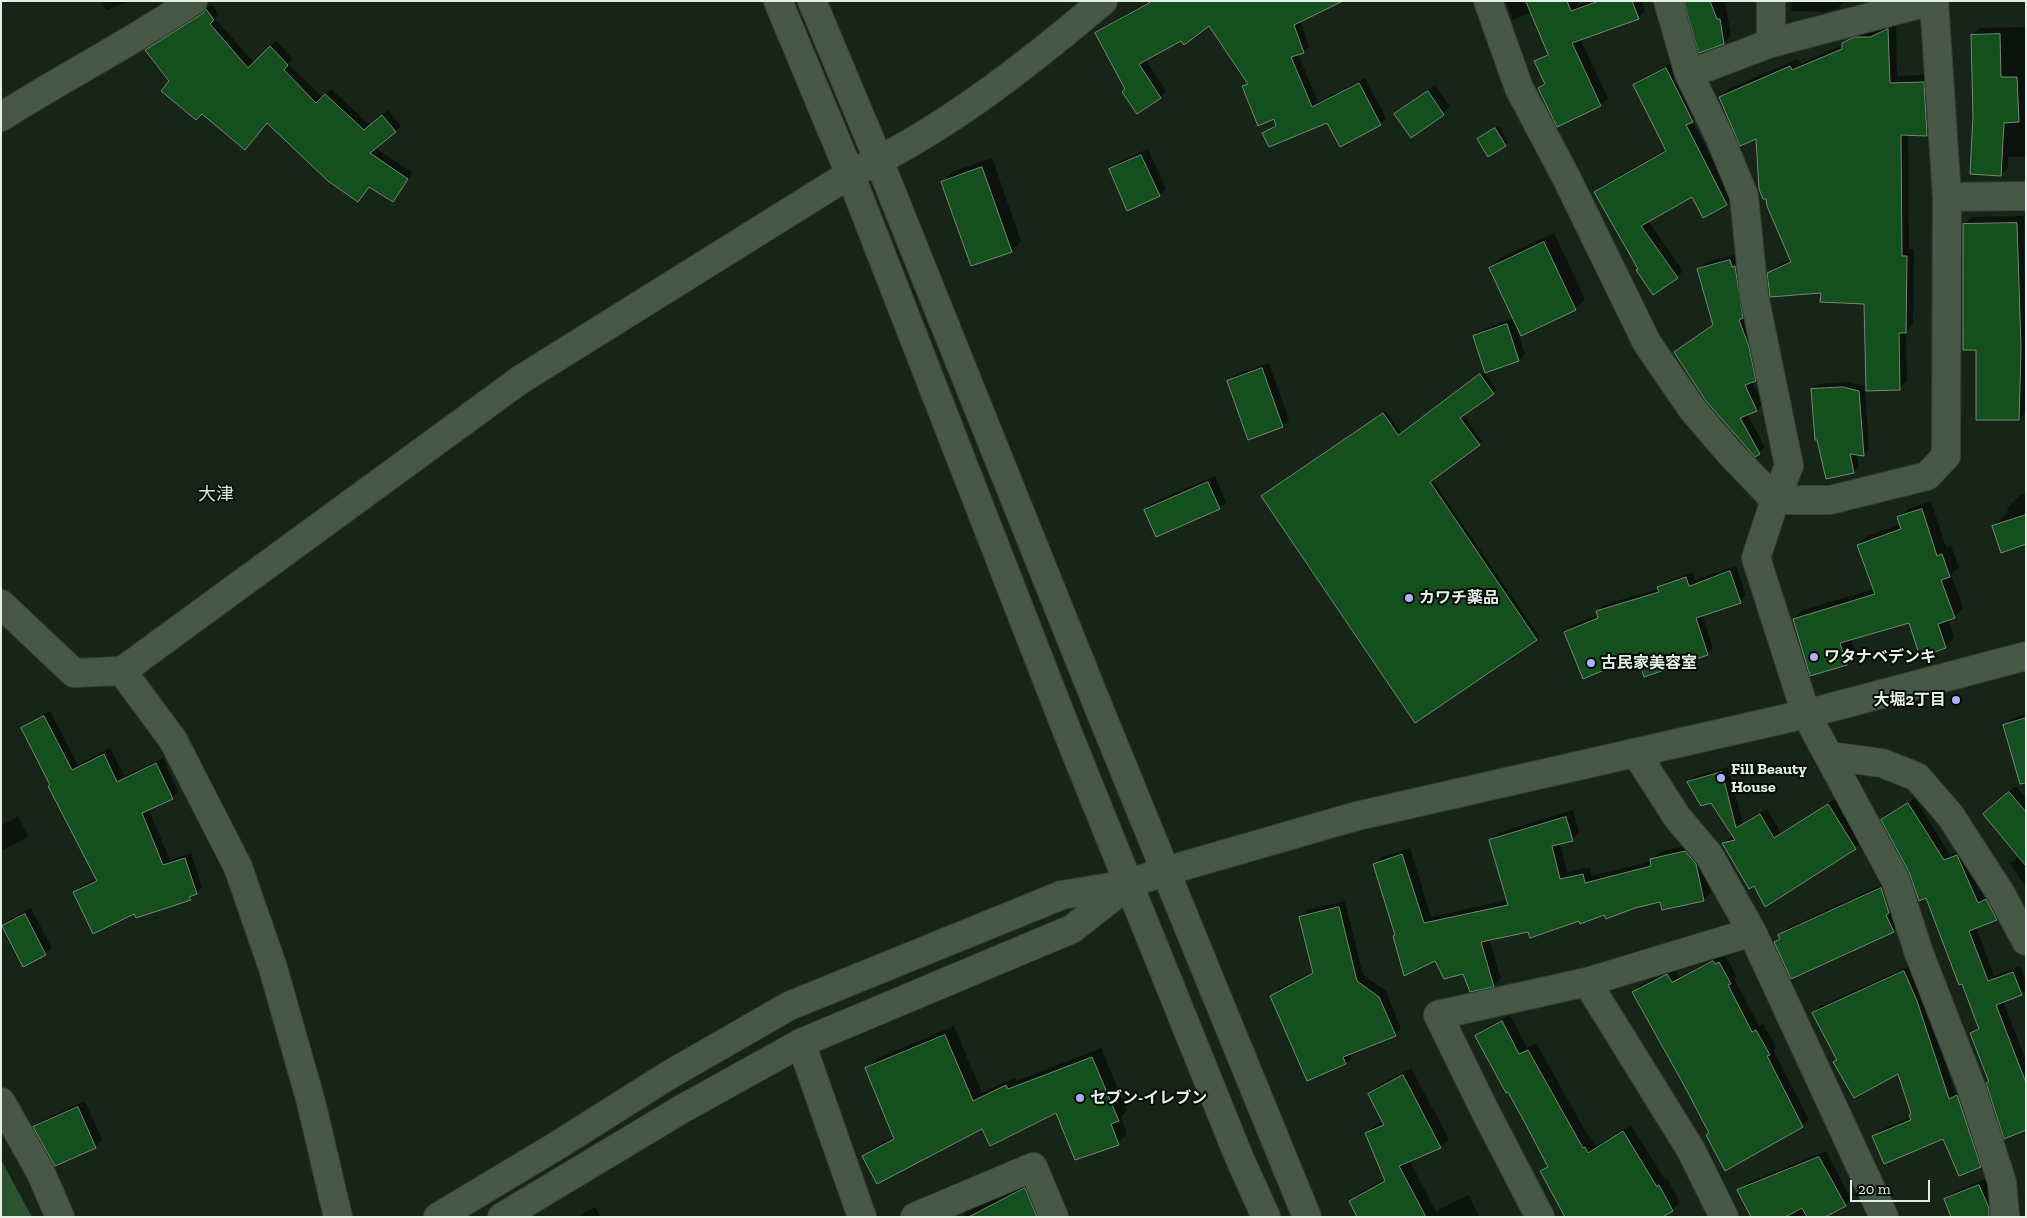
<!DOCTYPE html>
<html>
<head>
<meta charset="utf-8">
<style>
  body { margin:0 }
  #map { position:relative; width:2027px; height:1218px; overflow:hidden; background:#162517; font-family:"Zilla Slab",serif }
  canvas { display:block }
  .frame { position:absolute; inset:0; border:2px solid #e5efe5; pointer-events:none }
  .scale { position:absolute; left:1850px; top:1180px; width:80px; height:22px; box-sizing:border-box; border:2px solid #e5efe5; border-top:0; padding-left:6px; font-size:15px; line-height:18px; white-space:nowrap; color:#e5efe5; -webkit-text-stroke:4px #060d07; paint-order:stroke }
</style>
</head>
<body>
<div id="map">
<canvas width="2027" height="1218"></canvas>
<div class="frame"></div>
<div class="scale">20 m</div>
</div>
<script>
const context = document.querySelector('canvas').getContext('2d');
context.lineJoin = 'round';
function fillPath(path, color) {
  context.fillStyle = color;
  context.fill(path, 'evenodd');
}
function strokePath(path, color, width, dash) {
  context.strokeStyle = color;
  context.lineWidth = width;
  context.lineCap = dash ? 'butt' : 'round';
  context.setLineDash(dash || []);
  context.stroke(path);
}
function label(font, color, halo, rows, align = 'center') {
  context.font = font + ' "Zilla Slab","Noto Sans JP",serif';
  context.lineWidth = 4;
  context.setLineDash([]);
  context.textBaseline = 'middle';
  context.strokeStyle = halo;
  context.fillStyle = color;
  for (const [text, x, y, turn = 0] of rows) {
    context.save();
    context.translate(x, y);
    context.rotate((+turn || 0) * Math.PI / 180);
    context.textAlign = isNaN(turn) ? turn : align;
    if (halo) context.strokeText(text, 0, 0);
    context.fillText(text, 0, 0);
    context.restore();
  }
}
fillPath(new Path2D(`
  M1 1160 32 1217H1Z`), '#2c5430');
fillPath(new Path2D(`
  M102 1H130L106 10Z
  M1150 1H1340L1300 21 1309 46 1303 52 1298 54 1318 102 1365 78 1386 118 1380 124 1328 121 1264 133 1277 123 1274 118 1244 87 1248 82 1209 24 1145 59 1166 91 1160 97 1126 89 1097 33 1103 27Z
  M1506 1H1577L1579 5 1588 1H1642L1645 11 1638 18 1580 39 1608 98 1601 105 1539 88 1545 82 1536 62 1548 52 1532 12 1513 20Z
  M1686 1H1725L1731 35 1724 43Z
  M1792 1H1845L1838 8 1824 12 1791 11Z
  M212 5 219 14 215 18 254 63 276 41 293 59 288 64 323 98 331 89 370 125 388 110 401 126 375 148 413 173 393 201 370 186 358 200 267 122 170 81 146 50Z
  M1896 22 1897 76 1931 75 1934 127 1927 134H1908L1909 249H1914L1913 324 1906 332 1907 381 1899 389 1865 303 1822 291 1769 274 1777 266 1791 259 1757 137 1720 97 1728 89 1798 59 1800 64 1843 45 1851 36 1863 30 1879 29Z
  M2026 27V157H2008V168L2000 175 1974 116 1972 36 1979 28Z
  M1672 63 1698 115 1692 120 1732 198 1727 203 1684 119 1682 120 1725 204H1726L1703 216 1693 195 1648 221 1683 271 1677 277 1639 268 1596 192 1602 186 1667 149 1634 85 1640 79Z
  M1435 85 1450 107 1411 136 1396 114Z
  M1499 126 1508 142 1505 145 1482 137Z
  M1148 149 1166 189 1159 195 1110 169 1117 163Z
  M992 158 1021 241 1012 251 972 265 942 182 952 172Z
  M2024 216 2026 412 2019 419 1977 349 1964 225 1971 217Z
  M1554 233 1585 299 1575 309 1516 326 1525 354 1519 360 1486 371 1474 336 1481 330 1514 318 1490 268 1500 258Z
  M1736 254 1761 374 1752 381 1763 404 1757 410 1747 414 1765 447 1759 453 1675 352 1714 324 1699 269 1705 263ZM1738 412 1754 441H1753L1736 414Z
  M1269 363 1289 420 1282 426 1228 381 1235 375Z
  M1484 372 1497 390 1463 414 1482 441 1432 479 1539 636 1536 639 1266 493 1386 411 1401 433Z
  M1849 382 1865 386 1869 449 1863 455 1857 454 1859 466 1854 472 1826 478 1813 390 1818 384Z
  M1215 476 1226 502 1220 508 1157 535 1146 510 1152 503Z
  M2026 493V543L1994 526 2008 512 2007 508 2020 495Z
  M1931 501 1946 547 1951 546 1959 567 1951 574 1963 608 1954 617 1948 619 1954 638 1945 647 1910 621 1851 638 1856 655 1846 664 1794 619 1803 610 1874 589 1858 545 1867 536 1901 524 1899 518 1908 509Z
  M1736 566 1746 595 1740 601 1702 614 1713 648 1707 654 1638 655 1565 632 1571 626 1598 615 1597 611 1603 605 1659 589 1665 582 1692 572 1695 580Z
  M50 711 78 765 110 748 124 776 163 758 178 791 172 798 148 808 170 860 191 853 202 887 190 899 135 913 75 892 81 886 97 878 23 729 29 723Z
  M2026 714V761L2004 725 2011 719Z
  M1728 767 1743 823 1767 809 1781 833 1835 799 1862 842 1855 848 1755 884 1724 843 1730 837 1734 836 1712 802 1688 782 1695 776Z
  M2016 786 2026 798V837L1991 808Z
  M1915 798 1950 855 1963 849 1984 897 1992 894 2003 913 1996 919 1976 927 1994 976 2020 966 2026 983V989L2021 994 2003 1001 2026 1061V1129L1990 1082 1971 1033 1980 1026 1927 896 1910 871 1882 820 1889 814Z
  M1573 810 1579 832 1572 840 1560 843 1567 872 1590 867 1592 876 1652 861 1659 852 1693 844 1703 857 1711 892 1704 900 1662 909 1661 900 1489 939 1501 978 1494 985 1471 990 1464 972 1435 959 1396 935 1374 864 1382 857 1410 848 1431 917 1508 900 1490 840 1498 833Z
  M18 816 28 835 23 840 1 851V826Z
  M2026 851V887L2010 864Z
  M1887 882 1899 925 1893 931 1775 942 1786 929Z
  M1345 901 1363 975 1386 991 1401 1029 1395 1035 1350 1053 1352 1057 1345 1063 1272 996 1278 989 1314 971 1301 917 1307 910Z
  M31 908 52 948 45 954 3 926 10 919Z
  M1720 955 1722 958 1726 956 1736 976 1734 978 1759 1026 1763 1024 1776 1047 1773 1050 1809 1120 1802 1126 1710 1132 1634 992 1640 985 1674 968 1679 977Z
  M1910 966 1923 994 1955 1093 1964 1090 1986 1159 1980 1166 1944 1137 1874 1136 1880 1130 1911 1117 1913 1114 1899 1072 1838 1059 1813 1013 1820 1006Z
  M1510 1015 1527 1048 1536 1043 1591 1141 1593 1140 1596 1146 1631 1125 1665 1180 1667 1179 1680 1202 1672 1210 1542 1171 1548 1164 1477 1036 1484 1028Z
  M954 1026 982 1093 1015 1077 1017 1081 1101 1048 1127 1111 1121 1117 1127 1134 1118 1143 1057 1111 864 1156 873 1147 894 1136 867 1068 876 1059Z
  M1411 1068 1449 1139 1440 1147 1409 1160 1437 1213 1441 1208 1469 1195 1479 1217H1359L1350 1201 1359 1193 1385 1178 1367 1134 1375 1125 1384 1121 1370 1094 1378 1085Z
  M85 1101 102 1140 95 1147 35 1127 41 1121Z
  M1826 1151 1851 1199 1845 1205 1823 1217H1753L1739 1191 1745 1184Z
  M1985 1179 1995 1201V1217H1953L1946 1199 1952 1193Z
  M1031 1182 1043 1210 1036 1217H965L964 1214 970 1208 995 1197 997 1200Z
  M595 1207 601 1217H578Z`), '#0007');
const building = new Path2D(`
  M1153 1H1343L1294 25 1304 53 1291 57 1312 107 1359 83 1381 125 1340 147 1327 123 1269 147 1262 133 1276 126 1274 119 1258 126 1242 86 1248 84 1209 26 1184 45 1181 41 1139 64 1161 98 1137 114 1122 92 1125 89 1095 33Z
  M1526 1H1567L1571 11 1599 1H1632L1639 19 1572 43 1601 106 1557 127 1538 88 1545 84 1534 61 1548 55Z
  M1684 1H1710L1717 19H1720L1724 44 1699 53Z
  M206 9 214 20 210 24 248 68 270 46 288 65 284 70 316 103 325 94 364 130 382 115 396 132 370 153 408 179 393 202 369 187 358 202 328 181 267 123 245 150 202 114 196 120 161 91 169 81 145 50 202 14Z
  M1888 29 1890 83 1924 82 1927 136 1901 135 1902 256H1907L1906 333H1899L1900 390 1866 391 1864 304 1820 302 1821 293 1770 297 1767 273 1791 262 1767 206 1766 199H1763L1759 189 1756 139 1740 146 1719 97 1790 66 1792 70 1842 49V43L1854 37H1870Z
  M2000 34 2001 77H2017L2019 122 2004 123 2001 176 1970 174 1973 116 1971 35Z
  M1666 68 1693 122 1686 125 1727 205 1703 218 1692 197 1641 226 1678 278 1653 295 1636 270 1638 269 1594 192 1666 151 1633 85Z
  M1428 91 1444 115 1411 138 1394 114Z
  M1495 128 1506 146 1488 157 1477 139Z
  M1141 155 1160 196 1127 211 1109 169Z
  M982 167 1012 252 971 266 941 182Z
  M2017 223 2021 349 2019 420H1976V350H1963V224Z
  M1544 242 1576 310 1521 336 1489 268Z
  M1730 260 1732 267 1735 266 1743 318 1739 320 1749 347 1756 381 1745 385 1757 411 1740 418 1760 454 1755 457 1706 401 1674 352 1713 325 1697 269Z
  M1507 324 1519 361 1485 373 1473 336Z
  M1262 368 1283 427 1248 440 1227 381Z
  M1480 374 1494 394 1460 418 1480 445 1430 482 1537 640 1415 723 1261 496 1383 413 1398 435Z
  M1843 387 1859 391 1864 456 1850 454 1854 473 1826 479 1817 440H1815L1811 389Z
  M1208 482 1220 509 1156 537 1144 510Z
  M1922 509 1937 556 1942 554 1950 577 1941 580 1955 618 1938 624 1946 648 1920 657 1909 623 1840 643 1847 665 1810 676 1793 619 1875 594 1857 545 1901 529 1897 517Z
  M2026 515V544L2001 553 1992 526Z
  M1730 571 1741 603 1696 618 1708 655 1644 677 1637 656 1583 679 1564 632 1598 618 1596 611 1659 592 1657 587 1686 577 1689 586Z
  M44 716 72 770 104 754 117 782 156 763 173 799 142 813 163 865 185 858 197 894 189 897 191 900 136 918 134 914 93 934 73 892 97 881 48 786 50 785 21 728Z
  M2026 718V783L2020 784 2003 725Z
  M1722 772 1736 828 1760 814 1774 838 1828 804 1856 849 1765 907 1754 886 1749 889 1722 843 1735 840 1711 803 1701 806 1687 782Z
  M2009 792 2026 812V866L1983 814Z
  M1908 803 1944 860 1957 855 1978 903 1986 899 1997 920 1969 931 1988 981 2013 972 2022 995 1996 1005 2026 1083V1130L2004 1139 1986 1083 1989 1082 1970 1033 1979 1029 1962 984 1959 985 1926 898 1919 901 1909 872 1881 820Z
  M1566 817 1573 841 1552 846 1560 879 1583 874 1585 883 1651 866 1650 859 1685 851 1696 864 1704 901 1662 910 1660 902 1635 908 1606 919 1604 915 1580 924 1579 921 1530 938 1528 932 1481 942 1494 987 1470 992 1463 974 1444 979 1435 961 1404 976 1393 936 1395 935 1373 864 1402 854 1424 923 1508 905 1489 840Z
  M1881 888 1889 913 1886 915 1894 932 1791 979 1774 942 1780 939 1778 935Z
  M1339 907 1357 981 1379 997 1396 1036 1343 1057 1346 1064 1307 1081 1270 996 1313 973 1299 917Z
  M25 914 46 955 23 967 2 926Z
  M1713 961 1715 964 1719 962 1731 984 1728 985 1752 1032 1756 1030 1770 1055 1767 1056 1803 1127 1725 1171 1706 1135 1709 1133 1685 1087 1632 992 1667 974 1672 982Z
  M1904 971 1917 1001 1949 1099 1957 1095 1981 1167 1959 1176 1943 1139 1884 1164 1872 1136 1911 1120 1909 1115 1911 1114 1898 1074 1854 1098 1833 1062 1837 1060 1812 1013Z
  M1502 1021 1519 1054 1528 1050 1583 1148 1585 1147 1588 1153 1623 1131 1657 1187 1659 1185 1673 1211 1662 1217H1565L1540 1171 1548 1167 1525 1123 1508 1092 1506 1093 1475 1036Z
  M945 1035 973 1101 1006 1085 1008 1089 1092 1057 1119 1121 1111 1124 1119 1145 1075 1160 1056 1113 990 1146 982 1129 877 1184 862 1156 894 1139 865 1068Z
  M1403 1075 1441 1148 1399 1166 1426 1217H1357L1349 1201 1385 1181 1365 1133 1384 1125 1368 1094Z
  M78 1107 96 1148 55 1166 33 1127Z
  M1819 1157 1846 1206 1825 1217H1807L1802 1208 1785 1217H1751L1737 1190Z
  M1979 1185 1989 1208V1217H1951L1944 1199Z
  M1025 1188 1037 1217H969Z`);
fillPath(building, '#144f1e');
strokePath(building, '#758876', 1);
const minor = new Path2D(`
  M778 1 850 174 1067 731 1239 1157 1266 1217
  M812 1 879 161 1100 711 1307 1217
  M1488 1 1519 88 1567 179 1647 343 1693 410 1729 452 1775 500H1830L1927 476 1946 456 1947 197 1934 1
  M1668 1 1689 74 1720 138 1744 196 1754 295 1789 466 1775 500 1756 558 1806 714 1895 879 1919 953 1970 1084 2002 1182 2005 1217
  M1771 1V43
  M1689 74 1771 43 1932 1
  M1 117C64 77 131 43 193 1
  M1947 197 2026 196
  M1 604 74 673 122 671 520 380 850 174C940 134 1027 65 1103 1
  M122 671 173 740 238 867 273 968 311 1102 338 1217
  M1636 753 1677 817 1709 855 1752 932 1884 1217
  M1829 756 1882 763 1917 777 1950 815 2001 894 2026 941
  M1587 982 1691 1150 1724 1217
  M801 1043 862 1217
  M1 1102 40 1171 60 1217
  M438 1217 558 1145 669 1075 789 1006 1062 895 1129 884 1166 871 1357 816 1806 714 2026 656
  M502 1217 682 1109 801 1043 1072 929 1128 885
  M915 1217 1033 1167 1054 1217
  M1540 1217 1485 1111 1438 1015 1587 982 1752 932`);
strokePath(minor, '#344035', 30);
strokePath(minor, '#475847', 28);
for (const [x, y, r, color] of [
  [1409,598,5,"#b0aefa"],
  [1814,657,5,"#b0aefa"],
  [1591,663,5,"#b0aefa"],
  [1956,700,5,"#b0aefa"],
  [1721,778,5,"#b0aefa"],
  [1080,1098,5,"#b0aefa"]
]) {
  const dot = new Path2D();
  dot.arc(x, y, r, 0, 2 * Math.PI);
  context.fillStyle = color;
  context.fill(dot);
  strokePath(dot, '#060d07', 2);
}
label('bold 16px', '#e5efe5', '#060d07', [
  ["カワチ薬品",1419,598],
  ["ワタナベデンキ",1824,657],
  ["古民家美容室",1601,663],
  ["大堀2丁目",1946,700,"right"],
  ["Fill Beauty",1731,769],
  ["House",1731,787],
  ["セブン-イレブン",1090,1098]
], 'left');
label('18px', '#d4e8d5', '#060d07', [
  ["大津",216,495]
]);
</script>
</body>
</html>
